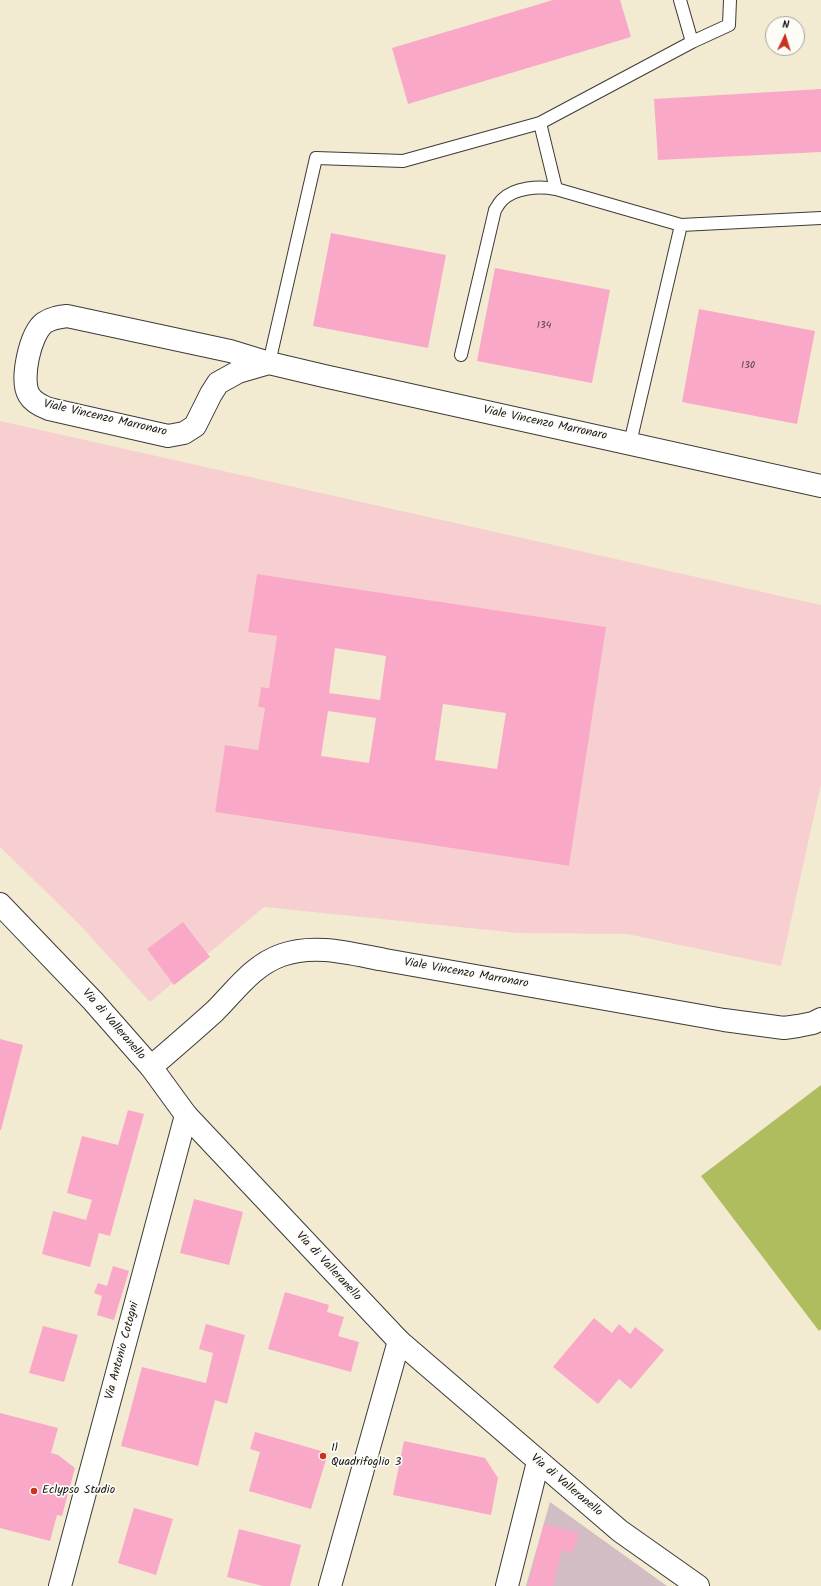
<!DOCTYPE html>
<html>
<head>
<meta charset="utf-8">
<style>
  body { margin:0 }
  #map { position:relative; width:821px; height:1586px; overflow:hidden; background:#f3ead2; font-family:Kalam,sans-serif }
  canvas { display:block }
  .north { position:absolute; left:765px; top:16px; width:40px; height:40px; box-sizing:border-box; background:#fdfcf7; border:1px solid #a3a29f; border-radius:50%; rotate:4deg; font-size:11px; font-weight:700; line-height:16px; text-align:center; color:#1c1c1c }
  .north::after { content:''; display:block; margin:auto; width:14px; height:18px; background:#c8321e; clip-path:polygon(50% 0,100% 100%,50% 72%,0 100%) }
</style>
</head>
<body>
<div id="map">
<canvas width="821" height="1586"></canvas>
<div class="north">N</div>
</div>
<script>
const context = document.querySelector('canvas').getContext('2d');
context.lineJoin = 'round';
function fillPath(path, color) {
  context.fillStyle = color;
  context.fill(path, 'evenodd');
}
function strokePath(path, color, width, dash) {
  context.strokeStyle = color;
  context.lineWidth = width;
  context.lineCap = dash ? 'butt' : 'round';
  context.setLineDash(dash || []);
  context.stroke(path);
}
function label(font, color, halo, rows, align = 'center') {
  context.font = font + ' Kalam,sans-serif';
  context.lineWidth = 3.5;
  context.setLineDash([]);
  context.textBaseline = 'middle';
  context.strokeStyle = halo;
  context.fillStyle = color;
  for (const [text, x, y, turn = 0] of rows) {
    context.save();
    context.translate(x, y);
    context.rotate((+turn || 0) * Math.PI / 180);
    context.textAlign = isNaN(turn) ? turn : align;
    if (halo) context.strokeText(text, 0, 0);
    context.fillText(text, 0, 0);
    context.restore();
  }
}
fillPath(new Path2D(`
  M0 421 821 605V784L781 966 627 934 518 933 264 907 150 1002 78 923 0 847ZM257 574 605 627 569 866 215 812 225 745 258 750 265 708 258 707 261 687 269 688 277 636 248 631Z`), '#f7cfd0');
fillPath(new Path2D(`
  M550 1502 667 1586H526Z`), '#d2bdc5');
fillPath(new Path2D(`
  M821 1085V1329L819 1331 701 1176Z`), '#b0bd5f');
fillPath(new Path2D(`
  M553 0H620L631 37 408 104 392 48Z
  M821 89V152L658 160 654 99Z
  M331 233 446 255 428 348 313 326Z
  M495 268 610 290 592 383 477 361Z
  M699 309 815 331 797 424 682 402Z
  M257 574 606 627 569 866 215 812 225 745 258 750 265 708 258 707 261 687 269 688 277 636 248 632ZM335 648 386 656 380 700 329 693ZM443 704 506 713 497 769 435 760ZM328 711 376 718 369 763 321 756Z
  M183 922 210 957 174 985 147 949Z
  M0 1039 23 1045 1 1130H0Z
  M128 1110 144 1114 110 1236 99 1233 90 1267 42 1254 53 1211 86 1220 92 1200 67 1193 82 1136 118 1145Z
  M194 1199 243 1212 229 1265 180 1253Z
  M113 1266 129 1271 114 1320 97 1315 102 1296 94 1293 98 1283 107 1286Z
  M285 1292 329 1305 327 1312 344 1317 338 1336 359 1342 351 1372 268 1349Z
  M594 1318 612 1333 619 1324 630 1334 635 1327 664 1350 631 1389 619 1379 598 1404 553 1367Z
  M206 1324 245 1335 227 1404 215 1400 198 1466 121 1446 142 1367 206 1383 213 1353 199 1349Z
  M43 1326 78 1335 64 1382 29 1373Z
  M0 1413 58 1428 51 1453 58 1455 75 1468 62 1516 57 1515 50 1541 0 1528Z
  M255 1432 328 1453 311 1509 249 1491 260 1452 250 1449Z
  M404 1441 485 1458 498 1478 491 1515 393 1495Z
  M134 1508 173 1519 156 1575 118 1563Z
  M544 1524 579 1533 573 1553 562 1550 553 1586H528Z
  M239 1529 301 1545 290 1586H263L227 1577Z`), '#faa8c8');
const service = new Path2D(`
  M680 0 692 42
  M540 123 556 189
  M461 355 495 210C497 207 499 203 502 200 515 187 539 186 556 189L681 225
  M269 363 316 158 403 161 540 123 692 42 729 25 730 0
  M630 443 681 225 821 218`);
const minor = new Path2D(`
  M269 363 238 372 218 383 211 394 195 426 184 433 168 436 49 409C41 406 33 402 29 395 20 380 30 334 44 323 51 318 59 317 67 316L230 351 269 363 324 376 821 486
  M151 1067C172 1049 194 1030 215 1011 236 990 253 965 282 955 315 943 352 954 385 960L724 1020 784 1028 798 1026 813 1023 821 1019
  M60 1586 186 1115
  M330 1586 399 1341
  M507 1586 538 1462`);
const tertiary = new Path2D(`
  M0 904 93 1001 151 1067 186 1115 399 1341 620 1531 698 1586`);
strokePath(service, '#3c3b37', 14);
strokePath(minor, '#3c3b37', 24);
strokePath(tertiary, '#3c3b37', 24);
strokePath(service, '#fff', 12);
strokePath(minor, '#fff', 22);
strokePath(tertiary, '#fff', 22);
for (const [x, y, r, color] of [
  [323,1456,4,"#c8321e"],
  [34,1491,4,"#c8321e"]
]) {
  const dot = new Path2D();
  dot.arc(x, y, r, 0, 2 * Math.PI);
  context.fillStyle = color;
  context.fill(dot);
  strokePath(dot, '#fdfcf7', 1.5);
}
label('10px', '#543f47', null, [
  ["134",544,326],
  ["130",748,366]
]);
label('12px', '#1c1c1c', '#fdfcf7', [
  ["Viale Vincenzo Marronaro",105,419,13],
  ["Viale Vincenzo Marronaro",545,424,12],
  ["Viale Vincenzo Marronaro",466,974,10],
  ["Via di Valleranello",113,1025,49],
  ["Via di Valleranello",328,1267,47],
  ["Via Antonio Cotogni",123,1351,-75],
  ["Via di Valleranello",566,1486,40]
]);
label('12px', '#1c1c1c', '#fdfcf7', [
  ["Il",331,1449],
  ["Quadrifoglio 3",331,1463],
  ["Eclypso Studio",42,1491]
], 'left');
</script>
</body>
</html>
